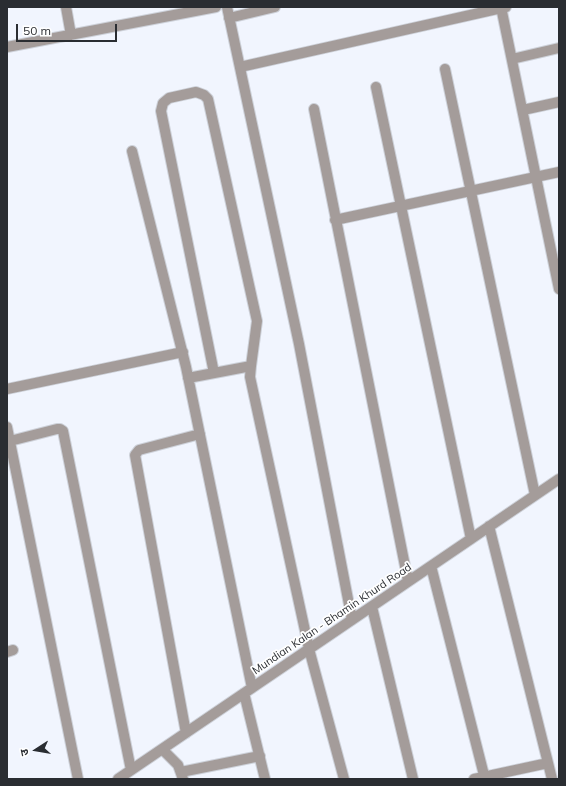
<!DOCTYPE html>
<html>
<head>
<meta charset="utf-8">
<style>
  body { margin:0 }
  #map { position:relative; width:566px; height:786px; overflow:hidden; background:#f1f5fe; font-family:Mulish,"Noto Sans Devanagari",sans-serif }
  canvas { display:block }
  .frame { position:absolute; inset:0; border:8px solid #2a2d32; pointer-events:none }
  .north { position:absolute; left:16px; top:730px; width:40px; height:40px; -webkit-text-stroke:3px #fff; paint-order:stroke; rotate:258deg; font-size:11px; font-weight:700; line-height:16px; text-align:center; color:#2a2d32 }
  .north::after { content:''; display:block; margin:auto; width:14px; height:18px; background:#2a2d32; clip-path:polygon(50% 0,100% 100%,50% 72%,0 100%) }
  .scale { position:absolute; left:16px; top:24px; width:101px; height:18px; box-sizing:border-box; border:2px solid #2a2d32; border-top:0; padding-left:5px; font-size:12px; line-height:14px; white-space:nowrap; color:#2a2d32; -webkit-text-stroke:3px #fff; paint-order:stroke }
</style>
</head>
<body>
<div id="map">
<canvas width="566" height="786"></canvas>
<div class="frame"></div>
<div class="north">उ</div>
<div class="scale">50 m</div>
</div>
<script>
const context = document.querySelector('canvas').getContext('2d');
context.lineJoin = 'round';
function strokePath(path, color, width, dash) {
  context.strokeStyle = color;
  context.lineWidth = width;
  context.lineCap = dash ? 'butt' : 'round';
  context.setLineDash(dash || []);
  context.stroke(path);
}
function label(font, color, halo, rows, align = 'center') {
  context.font = font + ' Mulish,sans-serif';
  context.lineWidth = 3.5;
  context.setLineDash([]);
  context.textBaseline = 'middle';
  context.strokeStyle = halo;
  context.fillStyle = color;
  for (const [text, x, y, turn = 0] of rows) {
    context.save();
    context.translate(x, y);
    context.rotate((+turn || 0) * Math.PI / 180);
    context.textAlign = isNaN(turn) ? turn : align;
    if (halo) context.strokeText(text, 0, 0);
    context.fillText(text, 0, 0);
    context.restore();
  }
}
const minor = new Path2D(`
  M66 7 71 35
  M227 7 299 344 352 620
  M501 7 559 289
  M229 18 275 7
  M7 47 216 7
  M512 59 559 48
  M240 67 506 7
  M445 69 535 495
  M376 87 471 539
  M314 109 408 581
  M523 110 559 102
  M132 151 186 367 252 688
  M335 220 559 172
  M214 373 161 111 163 103 169 98 196 92 204 95 208 99 257 321 251 366 250 377 309 649 344 779
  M188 378 251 366
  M7 389 183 352
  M7 427 78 779
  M10 441 57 429H60L63 431 131 770
  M489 526 552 779
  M431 566 485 779
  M372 607 413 779
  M7 652 13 650
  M244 693 265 779
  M186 733 135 455 139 450 200 434
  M162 749 178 765 183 779
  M181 772 260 756
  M118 779 559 479
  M474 779 548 763`);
strokePath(minor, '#cdd1d9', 12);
strokePath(minor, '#a49c9a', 10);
label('11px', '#2a2d32', '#fff', [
  ["Mundian Kalan - Bhamin Khurd Road",332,619,-34]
]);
</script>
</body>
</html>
